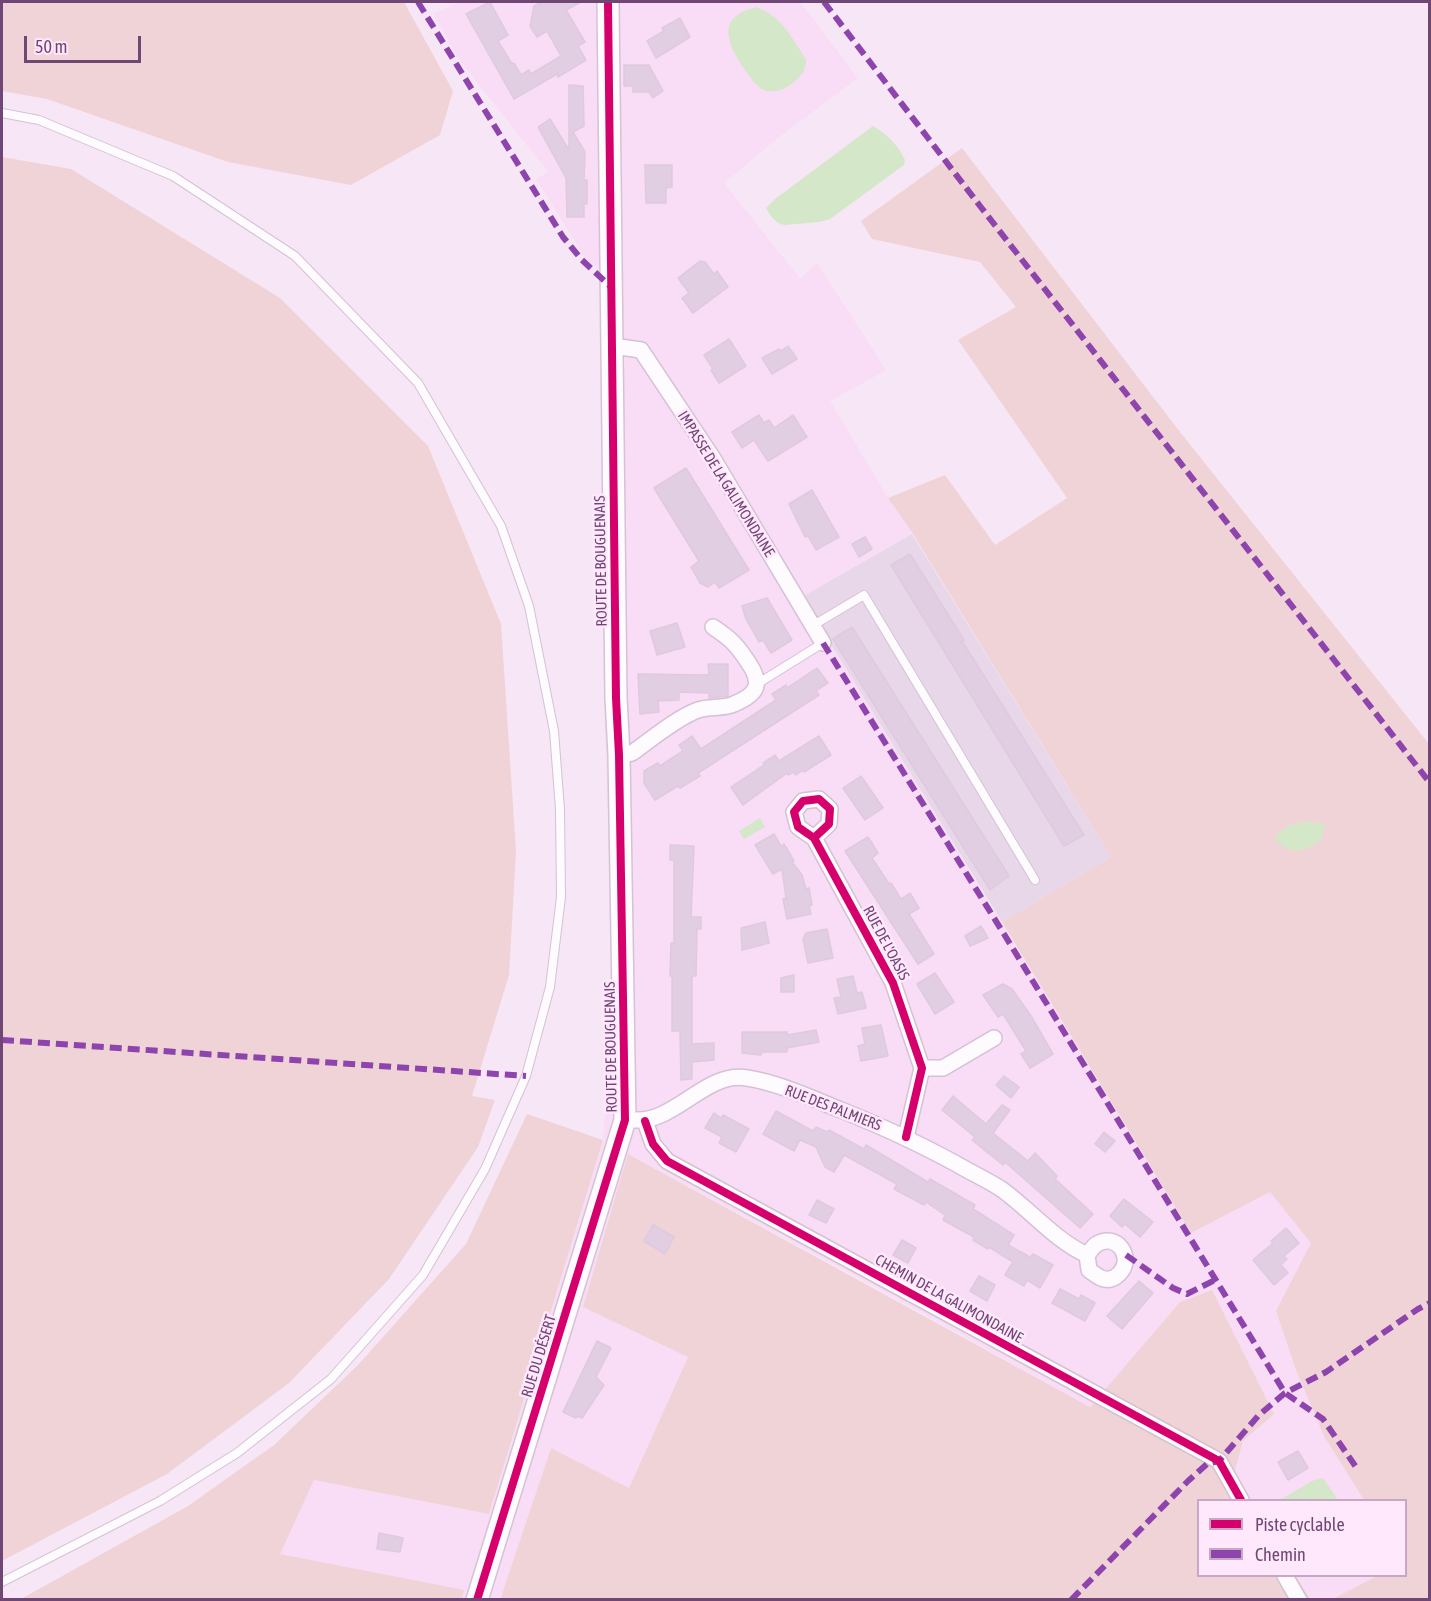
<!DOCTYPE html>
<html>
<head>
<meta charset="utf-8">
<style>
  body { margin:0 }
  #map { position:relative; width:1431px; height:1601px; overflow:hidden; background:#f7e6f5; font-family:"Asap Condensed",sans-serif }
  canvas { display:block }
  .frame { position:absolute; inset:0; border:3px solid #704675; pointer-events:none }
  .legend { position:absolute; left:1197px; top:1499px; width:210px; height:78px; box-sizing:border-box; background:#ffe8fc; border:2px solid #c6a7c6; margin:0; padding:8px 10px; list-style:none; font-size:18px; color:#704675 }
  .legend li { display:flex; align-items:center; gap:12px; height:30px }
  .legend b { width:30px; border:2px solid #c6a7c6 }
  .scale { position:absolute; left:24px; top:36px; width:117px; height:27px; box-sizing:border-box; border:3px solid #704675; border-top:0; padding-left:8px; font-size:18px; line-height:21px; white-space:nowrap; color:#704675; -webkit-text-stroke:4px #ffe8fc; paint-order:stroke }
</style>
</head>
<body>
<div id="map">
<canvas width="1431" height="1601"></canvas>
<div class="frame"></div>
<ul class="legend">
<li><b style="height:8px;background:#d6006c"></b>Piste cyclable</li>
<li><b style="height:8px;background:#8e44ad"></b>Chemin</li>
</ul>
<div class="scale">50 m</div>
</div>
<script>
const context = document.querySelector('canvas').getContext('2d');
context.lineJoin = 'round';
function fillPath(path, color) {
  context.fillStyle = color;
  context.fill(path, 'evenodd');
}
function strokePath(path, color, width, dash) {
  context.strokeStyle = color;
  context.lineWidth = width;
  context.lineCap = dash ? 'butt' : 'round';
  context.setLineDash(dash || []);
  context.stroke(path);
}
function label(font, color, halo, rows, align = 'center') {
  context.font = font + ' "Asap Condensed",sans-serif';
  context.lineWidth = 5;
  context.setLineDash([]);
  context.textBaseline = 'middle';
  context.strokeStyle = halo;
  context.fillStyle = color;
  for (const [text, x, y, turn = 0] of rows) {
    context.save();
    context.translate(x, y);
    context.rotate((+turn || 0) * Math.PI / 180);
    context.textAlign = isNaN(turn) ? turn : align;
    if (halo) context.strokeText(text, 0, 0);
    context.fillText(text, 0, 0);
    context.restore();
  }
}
fillPath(new Path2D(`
  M460 2H800L858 78 774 141 724 183 800 279 817 263 886 370 830 401 888 498 912 534 802 597 1191 1233 1270 1192 1312 1243 1276 1311 1324 1436 1364 1500H1250L1234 1474 1243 1441 1274 1414 1180 1302 1090 1407 877 1288 628 1154 688 1357 629 1488 551 1448 500 1599H462L464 1591 279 1554 314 1480 489 1514 603 1139 607 1095 612 959 605 730 603 382 626 367 622 324V268L603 269 588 262 536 179 548 172 461 62 433 14Z
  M1296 1576H1377L1333 1600 1310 1599Z`), '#f9dcf6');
fillPath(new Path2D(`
  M912 534 1111 857 1002 922 802 597Z`), '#e8d7e9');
fillPath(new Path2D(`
  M2 2H404L453 91 440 135 351 185 228 162 47 99 2 91Z
  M962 148 1180 432 1429 744V1599H1333L1377 1576H1406V1500H1364L1324 1436 1296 1370 1276 1311 1311 1243 1270 1192 1191 1233 1002 922 1111 857 913 534 888 498 945 475 995 545 1067 498 958 340 1016 307 980 262 872 239 861 221Z
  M2 157 71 169 280 298 428 446 501 624 516 851 509 975 472 1096 495 1100 478 1147 389 1279 289 1383 167 1474 2 1561Z
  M527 1114 603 1140 489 1514 314 1480 280 1554 464 1590 462 1599H21L188 1506 274 1445 358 1365 466 1244Z
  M628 1154 1090 1407 1180 1302 1212 1290 1274 1414 1243 1441 1234 1474 1250 1500H1198V1576H1296L1310 1599 500 1600 551 1448 629 1488 688 1357 583 1307Z`), '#f0d3d7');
fillPath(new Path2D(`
  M757 7C783 18 791 37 806 59 807 68 801 77 794 82 786 89 774 94 764 90 756 87 750 77 745 70 727 44 715 16 757 7Z
  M873 126C887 134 898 145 905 160L904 165 830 219 819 222 785 225C775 224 771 216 766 208L775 199Z
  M760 818 765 827 744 839 739 831Z
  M1305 821 1325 824 1321 840C1301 853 1292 856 1274 838L1285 827Z
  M1323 1478 1338 1500H1280L1312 1481Z`), '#d4e7c8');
const building = new Path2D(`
  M490 2 508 35 498 41 512 64 514 63 521 75 529 70 531 74 561 56 547 31 537 37 530 26 534 6 542 2H581L566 10 585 42 578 46 586 60 558 77 557 74 514 99 466 14Z
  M680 18 690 37 656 58 647 41 664 31 662 28Z
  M624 65H649L663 91 653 98 649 92H633V86H624Z
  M569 85 583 86 584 126 573 132 585 152 584 180H587V204H584V217H567L566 178 538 127 550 119 569 150Z
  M645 165H672V187L666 188V203H646Z
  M700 261 705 262 714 274 717 271 728 287 693 313 682 298 689 293 678 278Z
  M729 339 746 366 719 383 711 370 713 369 704 355Z
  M788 346 797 359 772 374 762 358 779 349 781 351Z
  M759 415 764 423 769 420 774 428 793 415 807 437 768 461 754 440 742 448 732 432Z
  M686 468 749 570 719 588 715 582 708 587 700 583 691 567 699 561 654 488Z
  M812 490 839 537 816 550 808 536 805 537 789 504Z
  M865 537 872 549 859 557 852 544Z
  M910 554 964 640 962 641 1084 835 1064 846 891 565Z
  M767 598 792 640 771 653 763 640 759 642 746 619 742 606Z
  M677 623 685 647 657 655 650 631Z
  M852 627 1009 876 990 890 833 639Z
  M708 664H728V696L709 698V693L679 692V700L658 701 659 712 640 714 638 674 709 675Z
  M817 668 828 683 816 691 819 695 698 773 700 776 680 788 678 786 655 800 644 783V771L658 763 660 766 683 751 679 745 692 736 701 749 776 700 772 694 786 685 787 688Z
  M819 736 831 755 804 772 803 770 796 775 794 772 788 775 787 773 743 805 731 787 764 765 763 763 775 755 779 761Z
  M861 776 883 808 865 820 843 788Z
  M774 834 781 846 784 844 794 861 792 862 802 875 806 889 809 888 812 905 809 906 811 914 787 919 783 899 786 898 782 869 773 874 755 845Z
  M868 837 878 853 872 858 889 884 891 883 901 899 910 893 919 908 909 914 934 954 918 964 845 851Z
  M670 845 694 846 691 917H701V929H697L696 976H692V1044L714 1043V1060L692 1062V1079L681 1080 680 1031H672V976H670L671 943H674V860H670Z
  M765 922 769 943 742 950 741 928Z
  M981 926 988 938 970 946 965 936Z
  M827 929 833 958 808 963 803 939 806 933Z
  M935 973 954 1002 935 1014 917 984Z
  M794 975V992H781V978Z
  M853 976 857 993 862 992 866 1008 838 1014 834 998 841 997 837 979Z
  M1003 984 1012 989 1031 1016 1053 1054 1030 1068 1021 1054 1026 1051 1003 1014 998 1017 983 995Z
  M881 1025 888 1056 861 1061 858 1046 865 1044 862 1028Z
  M816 1030 819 1042 787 1048V1052H762L761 1055 742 1053V1032H787V1035Z
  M1004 1076 1019 1087 1011 1098 996 1085Z
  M953 1096 986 1124 1002 1105 1010 1110 993 1133 1028 1161 1035 1153 1057 1176 1055 1179 1093 1214 1080 1228 1005 1162 1003 1165 972 1140 975 1137 942 1110Z
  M776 1111 813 1131 816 1127 827 1132 829 1130 864 1149 866 1145 928 1182 930 1179 975 1205 973 1209 1014 1235 1008 1245 1030 1257 1033 1254 1053 1265 1040 1288 1027 1280 1024 1286 1005 1275 1013 1262 989 1247 988 1249 973 1240 974 1237 943 1220 945 1215 926 1202 924 1205 894 1189 897 1184 844 1155 834 1172 825 1167 816 1147 800 1140 794 1151 763 1134Z
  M714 1113 721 1118 723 1115 749 1129 736 1152 719 1143 722 1137 705 1128Z
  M1104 1132 1115 1141 1105 1152 1095 1144Z
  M1124 1199 1153 1222 1140 1237 1125 1224 1122 1227 1110 1216Z
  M817 1200 834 1209 826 1223 809 1215Z
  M653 1225 674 1237 665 1254 644 1241Z
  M1286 1228 1299 1243 1284 1256 1287 1259 1281 1265 1288 1273 1274 1285 1253 1260 1273 1243 1271 1241Z
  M902 1240 916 1248 908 1263 893 1255Z
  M979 1276 995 1285 987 1301 970 1291Z
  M1139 1281 1153 1293 1122 1329 1107 1316Z
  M1060 1289 1079 1299 1081 1295 1095 1303 1085 1321 1052 1303Z
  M597 1341 611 1348 596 1377 604 1385 582 1418 577 1416 576 1418 563 1412Z
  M1298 1451 1308 1468 1288 1480 1278 1462Z
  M379 1533 403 1538 400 1552 377 1549Z`);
fillPath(building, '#e2cee2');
strokePath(building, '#dfc9df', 1.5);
const lane = new Path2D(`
  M2 113 39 120 173 176 295 256 418 383 501 526 529 606 554 731 560 809 561 897 550 987 526 1076 485 1169 423 1275 331 1379 237 1453 160 1501 2 1582
  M812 626 864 595 1035 880
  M757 684 823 643`);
const street = new Path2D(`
  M613 346 641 350 714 460 823 643
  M619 755 632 753C650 740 678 717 698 710 709 706 723 709 734 704 758 694 763 684 748 662 736 644 731 639 713 627
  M814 838 829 824 830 809 819 799 803 801 794 812 798 827 814 838 893 983 922 1068 906 1137
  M922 1068H943L994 1038
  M634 1120C676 1123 705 1071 747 1078 779 1083 811 1098 841 1110 886 1128 927 1147 969 1171 980 1177 993 1183 1004 1191 1032 1212 1055 1240 1087 1255L1089 1270C1093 1273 1097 1276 1101 1278 1108 1281 1114 1279 1119 1274 1135 1258 1117 1232 1097 1244 1093 1246 1090 1252 1087 1255
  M645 1121 653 1144 667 1161 1219 1461 1241 1500
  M1285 1576 1299 1600`);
const secondary = new Path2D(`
  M477 1600 625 1120 619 755 616 698 608 2`);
strokePath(lane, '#d3c2d3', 10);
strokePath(street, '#d3c2d3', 18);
strokePath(secondary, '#d5c3d4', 24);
strokePath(lane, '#fefbfe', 8);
strokePath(street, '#fefbfe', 15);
strokePath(secondary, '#fefbfe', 21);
strokePath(new Path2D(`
  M418 2 563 237 582 260 611 287
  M824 2 980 206 1430 783
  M823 643 1004 934 1285 1393 1323 1419 1358 1470
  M2 1040 526 1076
  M1126 1255 1173 1288 1187 1294 1215 1280
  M1071 1600 1188 1481 1207 1464 1219 1461 1259 1415 1285 1393 1326 1372 1418 1309 1430 1303`), '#8e44ad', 6, [12, 6]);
strokePath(new Path2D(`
  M814 838 829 824 830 809 819 799 803 801 794 812 798 827 814 838 893 983 922 1068 906 1137
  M645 1121 653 1144 667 1161 1219 1461 1241 1500
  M477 1600 625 1120 619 755 616 698 608 2`), '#d6006c', 8);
label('15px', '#704675', '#ffe8fc', [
  ["IMPASSE DE LA GALIMONDAINE",726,484,58],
  ["ROUTE DE BOUGUENAIS",601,561,-91],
  ["RUE DE L'OASIS",886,943,62],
  ["ROUTE DE BOUGUENAIS",611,1047,-91],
  ["RUE DES PALMIERS",833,1108,21],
  ["CHEMIN DE LA GALIMONDAINE",949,1299,29],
  ["RUE DU DÉSERT",539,1356,-73]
]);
</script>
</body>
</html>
